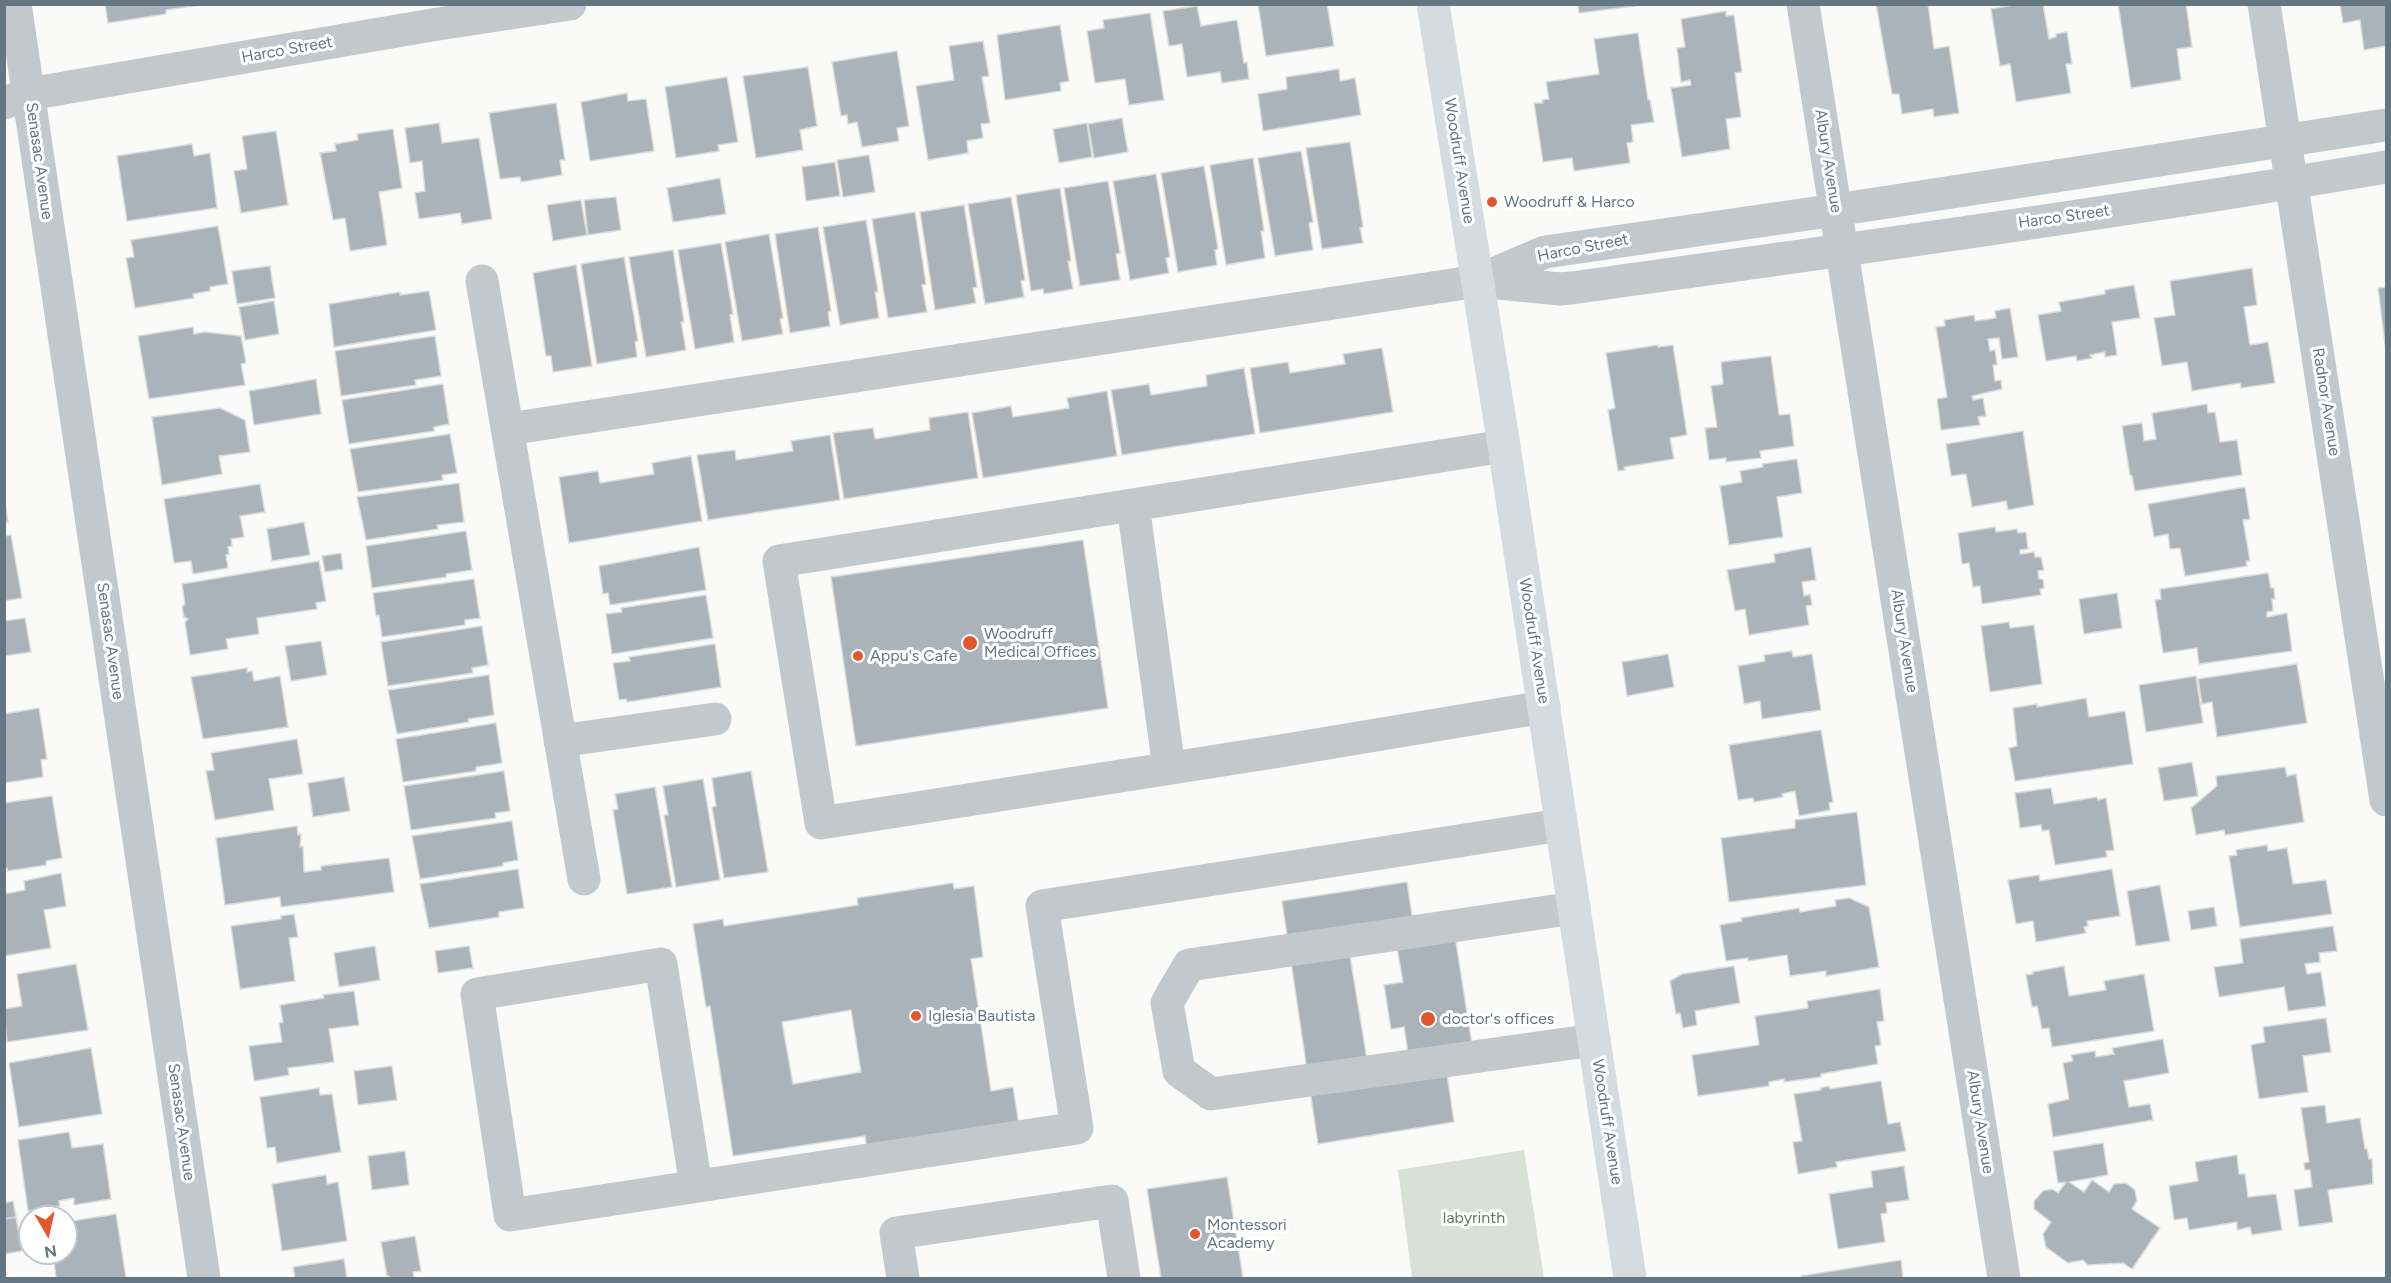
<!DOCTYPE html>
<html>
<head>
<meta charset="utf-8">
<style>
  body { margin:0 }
  #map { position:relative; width:2391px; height:1283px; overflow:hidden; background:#fafaf8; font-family:Figtree,sans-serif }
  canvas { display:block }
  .frame { position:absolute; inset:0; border:6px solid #657683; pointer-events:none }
  .north { position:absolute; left:18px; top:1205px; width:60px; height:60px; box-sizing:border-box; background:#fff; border:2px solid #c1c8cd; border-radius:50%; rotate:171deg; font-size:16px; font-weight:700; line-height:24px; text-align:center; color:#657683 }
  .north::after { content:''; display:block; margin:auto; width:21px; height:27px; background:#e4572e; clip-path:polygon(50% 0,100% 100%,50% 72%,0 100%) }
</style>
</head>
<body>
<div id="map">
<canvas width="2391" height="1283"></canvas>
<div class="frame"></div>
<div class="north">N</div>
</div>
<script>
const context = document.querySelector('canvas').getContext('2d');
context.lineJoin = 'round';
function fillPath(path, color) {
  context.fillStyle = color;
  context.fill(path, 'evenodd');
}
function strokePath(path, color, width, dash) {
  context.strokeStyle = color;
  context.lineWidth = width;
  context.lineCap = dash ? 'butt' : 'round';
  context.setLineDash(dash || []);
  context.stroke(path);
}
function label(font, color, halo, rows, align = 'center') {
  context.font = font + ' Figtree,sans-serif';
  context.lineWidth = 6;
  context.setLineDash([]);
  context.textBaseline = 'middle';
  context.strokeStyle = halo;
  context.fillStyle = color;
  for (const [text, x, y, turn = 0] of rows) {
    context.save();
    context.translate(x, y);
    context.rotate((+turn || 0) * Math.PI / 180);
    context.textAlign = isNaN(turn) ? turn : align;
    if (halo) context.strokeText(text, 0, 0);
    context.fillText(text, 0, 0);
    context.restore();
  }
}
fillPath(new Path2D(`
  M1524 1150 1544 1278H1412L1398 1170Z`), '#dadfd7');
const building = new Path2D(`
  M105 4H206L166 10V14L108 23Z
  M1258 4H1327L1334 46 1266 56Z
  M1578 4H1635V6L1579 13Z
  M1876 4H1928L1934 49 1949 46 1959 113 1934 117 1933 109 1902 114 1899 94H1892Z
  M2019 4H2043L2049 39 2056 37V34L2067 32 2072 64H2066L2071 93 2016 102 2010 64 2000 66 1991 9Z
  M2118 4H2186L2192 47 2177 49 2181 80 2131 88Z
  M2340 4H2386V46L2364 50 2360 20 2343 23Z
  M1197 6 1201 26 1237 20 1244 63 1247 62 1249 79 1222 83 1220 72 1187 77 1182 44 1169 46 1163 11Z
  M1726 11V16L1734 15 1742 72 1735 73 1741 117 1726 119 1730 149 1682 157 1671 88 1691 85 1690 80 1681 82 1677 48 1685 47 1681 19Z
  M1150 13 1164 100 1129 105 1125 79 1095 83 1087 31 1104 28 1103 20Z
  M1060 25 1069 81 1060 83 1061 91 1005 100 997 35Z
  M1638 33 1648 100H1650L1654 122 1631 125 1633 142 1627 143 1630 163 1574 171 1572 158 1543 162 1534 103H1543L1542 100 1549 99 1546 82 1599 74 1594 39Z
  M983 41 989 76 982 77 990 123 981 124 983 138 967 141 968 153 928 160 916 86 954 80 949 46Z
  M897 51 909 126 897 128 899 141 862 147 857 122 848 124 847 115 841 116 832 62Z
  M808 67 817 126 800 130 803 150 756 158 743 76Z
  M1339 69 1340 81 1355 78 1361 115 1263 131 1258 94 1287 89 1286 77Z
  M727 77 738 142 718 145 719 151 676 158 665 87Z
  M627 93 628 101 646 99 654 151 590 161 581 102Z
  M556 103 565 160H560L562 175 521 182 520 177 500 179 489 113Z
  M1122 118 1128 152 1094 158 1088 124Z
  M439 123 442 143 479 138 492 219 462 224 460 213 419 219 415 193 425 191 422 161 410 163 405 128Z
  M1087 123 1092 157 1059 163 1053 129Z
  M393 129 402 188 379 192 387 245 350 251 345 218 333 220 320 153 336 151 335 144 358 140 357 134Z
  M276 131 288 205 241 213 234 171 247 169 242 136Z
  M1350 142 1363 227 1360 228 1363 243 1322 249 1306 148Z
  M192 144 194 156 210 153 217 208 127 221 117 156Z
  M1301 151 1313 222 1309 223 1313 250 1275 256 1258 158Z
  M869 155 875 192 843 197 837 160Z
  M1253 158 1264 231H1261L1265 258 1226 265 1210 165Z
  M835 162 840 196 806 201 802 167Z
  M1204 166 1218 249 1215 250 1217 265 1178 272 1161 173Z
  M1156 174 1170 257 1166 258 1169 273 1130 280 1113 181Z
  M720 178 726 214 673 222 667 188Z
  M1108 181 1120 253 1116 254 1120 280 1080 286 1064 188Z
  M1060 188 1071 261H1068L1073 289 1044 294 1043 289 1031 291 1016 195Z
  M616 197 621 230 588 235 584 200Z
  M1011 197 1025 280 1021 281 1024 297 985 304 968 204Z
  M581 200 587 235 553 241 547 205Z
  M964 205 977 287 973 288 976 303 935 310 920 212Z
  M915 212 926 284 922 285 927 312 888 318 872 219Z
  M866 220 878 292H875L879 318 840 325 823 227Z
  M218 226 228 284 210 287V291L193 294 194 298 135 308 126 258 134 257 131 240Z
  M818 227 831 311 828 312 830 326 790 333 775 234Z
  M769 234 783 318 780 319 783 334 742 341 725 242Z
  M721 243 733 314 730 315 734 342 695 349 678 250Z
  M673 250 684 322H681L686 350 646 357 629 257Z
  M624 257 638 341 635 342 637 357 597 364 581 264Z
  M576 265 592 366 553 372 551 356H546L533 273Z
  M270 266 275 298 237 304 232 271Z
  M2252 268 2257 305 2244 307 2250 345 2268 342 2275 383 2241 388 2240 383 2192 391 2187 362 2162 366 2154 318 2175 315 2170 281Z
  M2134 285 2140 318 2112 322 2117 355 2105 357V352L2090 355 2092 358 2077 361 2076 356 2046 361 2038 315 2061 311 2059 302 2105 294V290Z
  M2386 287V352L2378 288Z
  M429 291 436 330 334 347 329 304 400 292V295Z
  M274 301 279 334 245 340 239 307Z
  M2010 308 2018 357 2002 359 1999 338 1988 339 1990 351 1995 350 1997 365H1993L1995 381 2001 380 2002 389 1972 396 1973 400 1983 398 1986 416 1978 417 1980 425 1941 430 1937 399 1947 397 1936 327 1945 326 1944 320 1974 315 1975 321 1996 318 1995 311Z
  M193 327 194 334 204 332 241 336 246 363 241 364 245 385 149 399 138 336Z
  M435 336 441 376 415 380 416 385 341 396 335 351Z
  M1658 345V347L1673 345 1687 435 1670 438 1674 459 1624 467 1625 470 1618 471 1608 410 1615 408 1606 353Z
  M1382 348 1393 412 1260 433 1250 368 1288 362 1290 373 1345 364 1343 354Z
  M1771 356 1779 415 1790 414 1794 446 1760 451 1761 458 1726 462V458L1709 460 1705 428 1717 427 1711 386 1723 384 1721 362Z
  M1244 368 1255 434 1122 455 1111 390 1149 384 1151 395 1207 386 1206 375Z
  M316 379 321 414 254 425 249 391Z
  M443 384 449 424 434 427V431L349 444 342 400Z
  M1107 391 1117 456 983 478 972 413 1011 406 1013 417 1069 408 1067 398Z
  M2207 404 2208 413 2215 412 2220 442 2237 440 2242 475 2135 491 2132 476 2130 475 2122 426 2142 423 2144 441 2156 439 2152 413Z
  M220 408 245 420 250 452 219 456 222 474 162 485 152 417Z
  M968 412 978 478 844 499 833 433 873 428 875 439 930 430 929 418Z
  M2023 431 2034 505 2008 510 2006 501 1972 507 1966 474 1951 476 1946 444Z
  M450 434 457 473 442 475 443 480 358 492 350 449Z
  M830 435 840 500 708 520 697 455 735 450 736 460 793 451 791 441Z
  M691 456 702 521 569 543 559 477 598 471 600 483 654 474 652 463Z
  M1797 459 1802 493 1777 497 1783 537 1729 545 1720 486 1742 482 1740 471 1763 467 1762 464Z
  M459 483 464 522 437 525 438 529 366 540 357 497Z
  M260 484 265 512 240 516 244 537 231 539 232 546 228 547 229 554 226 555 228 568 193 574 191 561 174 563 164 499Z
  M2245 487 2250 519 2243 520 2250 561H2246L2247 566 2185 576 2180 548 2170 549 2168 534 2154 537 2148 504Z
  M4 497 8 522H4Z
  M304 522 310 555 272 561 267 529Z
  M1995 527 1996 532 2017 529 2018 533 2026 532 2028 549 2020 550V554L2034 552 2035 557H2041L2044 570 2038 571 2039 579H2043L2044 588 2040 589 2041 595 1982 604 1980 586 1973 587 1969 563 1962 564 1958 533Z
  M466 531 472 570 446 574V577L372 588 366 546Z
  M11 535 22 598 4 601V536Z
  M1083 540 1108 708 856 746 831 577Z
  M699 547 706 590 610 605 608 593 603 594 599 566Z
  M1811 547 1816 580 1802 582 1804 596 1810 594 1812 605 1806 606 1809 625 1749 635 1745 609 1735 611 1727 570 1775 562 1774 554Z
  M341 553 343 569 325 572 322 556Z
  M319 561 326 601 316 603 317 609 257 618 259 634 226 639 228 649 190 655 185 622 188 619 184 617 182 607 185 604 182 584Z
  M2268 573 2271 588H2274L2275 599H2272L2273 611 2267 612V617L2287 613 2292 651 2199 664 2197 648 2163 653 2155 600 2161 599 2160 589Z
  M474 579 480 618 465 620V625L382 637 379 615 376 616 373 593Z
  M2117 593 2122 628 2084 634 2079 599Z
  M706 595 713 638 612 654 606 614 622 612 621 608Z
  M25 618 31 652 4 656V621Z
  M2009 622 2010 628 2034 625 2042 684 1990 692 1981 626Z
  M482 626 488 665 472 668 473 673 388 686 381 642Z
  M321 641 327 675 291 681 285 646Z
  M715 644 721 687 627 702 626 699 619 700 613 663 630 661 629 657Z
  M1792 651 1793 657 1812 654 1821 710 1762 719 1760 701 1744 704 1738 666 1765 661 1764 655Z
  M1668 654 1674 687 1627 696 1622 662Z
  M2297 664 2307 723 2217 737 2212 702 2202 704 2198 679Z
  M247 668V672L252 671 254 681 280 676 288 727 203 739 191 677Z
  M489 675 494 715 468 719 469 722 397 734 388 690Z
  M2196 676 2203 723 2146 732 2139 685Z
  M2086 698 2089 717 2125 711 2133 764 2015 781 2009 748 2017 746 2013 708 2037 704V707Z
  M39 708 47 759 41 760 43 777 4 783V714Z
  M496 723 502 763 476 767V771L403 782 396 739Z
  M1821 730 1833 802 1829 803 1830 810 1799 816 1795 791 1782 794 1783 797 1754 802 1753 798 1738 800 1729 745Z
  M297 739 303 774 269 779 274 810 215 820 206 771 214 770 211 753Z
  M2192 762 2198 796 2164 801 2158 768Z
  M2285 767 2287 776 2296 774 2304 822 2225 835 2224 830 2196 835 2191 808 2217 786 2216 776Z
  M504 771 510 811 495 813 496 818 411 830 404 786Z
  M751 771 768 872 724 878 712 807 716 806 712 778Z
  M344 777 350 811 313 817 308 783Z
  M703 779 720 880 676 887 664 815H668L663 786Z
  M655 787 672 887 627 894 613 810 618 809 615 794Z
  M2051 788 2054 804 2097 797 2098 800 2106 798 2114 850 2106 851 2107 857 2055 865 2049 830 2042 831 2041 825 2020 828 2015 793Z
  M52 796 62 858 46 861V865L8 871 7 868 4 869V803Z
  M1857 812 1866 885 1729 902 1721 838 1795 828V820Z
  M512 821 518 860 503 863V866L420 879 412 836Z
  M297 826 298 835 301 834 300 847 303 846 304 872 321 870V866L389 858 394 892 281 907 280 897 225 905 216 838Z
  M2267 845 2268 851 2287 848 2293 884 2326 880 2332 914 2240 927 2229 856 2237 855 2236 850Z
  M518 869 524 908 499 912V917L429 928 420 884Z
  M2112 869 2120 916 2087 921 2088 926 2084 927 2086 933 2036 942 2033 921 2016 924 2008 880 2039 875 2040 881Z
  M61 873 66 906 44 910 51 948 4 956V894L25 890 24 881Z
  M1407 882 1413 922 1452 917 1475 1064 1446 1068 1454 1122 1318 1144 1282 901ZM1395 936 1403 982 1384 985 1391 1029 1404 1027 1411 1071 1370 1078 1348 944Z
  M953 883 954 889 974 886 983 957 971 959 991 1091 1013 1087 1019 1125 867 1149 865 1136 733 1156 710 1006 706 1007 693 924 723 919 724 926 833 909 858 905 857 898ZM851 1010 861 1072 793 1084 782 1022Z
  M2160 885 2170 941 2136 946 2127 891Z
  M1849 898 1869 907 1879 967 1826 976V971L1790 976 1787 955 1748 961V958L1726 961 1720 925 1742 921 1741 918 1799 908 1800 912 1836 906 1835 900Z
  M2214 907 2217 926 2191 930 2188 911Z
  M294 914 298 937 289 938 295 981 240 989 231 926 281 919V916Z
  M2333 926 2337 951 2319 953 2320 962 2305 964 2307 974 2321 972 2326 1006 2288 1011 2284 987 2219 997 2214 967 2243 963 2240 939Z
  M375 946 380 980 339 987 334 953Z
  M469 946 473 968 438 973 435 951Z
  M76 964 88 1030 7 1042 4 1009 22 1006 17 974Z
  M1734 966 1740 1003 1695 1011 1697 1025 1683 1028 1680 1013 1676 1014 1670 981 1682 974Z
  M2064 966 2069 996 2106 990 2104 981 2144 974 2154 1031 2052 1047 2049 1028 2042 1029 2037 1006 2032 1007 2026 975 2033 974V972Z
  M1880 989 1884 1021 1877 1022 1881 1045 1875 1046 1878 1064 1821 1074V1077L1784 1082V1079L1769 1082V1086L1698 1096 1692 1055 1759 1045 1755 1016 1808 1008 1807 1001Z
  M354 991 359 1025 329 1029 334 1062 288 1068 289 1075 254 1081 249 1046 282 1042 279 1023 283 1022 280 1005 324 998 323 995Z
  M2326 1018 2331 1052 2303 1056 2308 1092 2259 1099 2251 1045 2265 1042 2263 1027Z
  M2163 1039 2169 1073 2124 1081 2129 1107 2150 1104 2153 1120 2053 1137 2048 1104 2069 1099 2063 1063 2073 1061 2071 1055 2095 1051 2096 1057 2114 1054 2112 1048Z
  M91 1048 102 1114 19 1127 9 1063Z
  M392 1066 397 1100 358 1105 354 1071Z
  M1881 1081 1888 1124 1900 1122 1906 1151 1836 1162 1837 1167 1798 1174 1793 1142 1802 1141 1794 1094 1821 1090 1820 1088 1829 1086 1830 1089Z
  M319 1088 320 1095 332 1094 341 1152 277 1163 275 1147 267 1148 260 1097Z
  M2325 1105 2327 1123 2360 1118 2365 1149H2367L2369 1159H2372L2373 1184 2328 1190 2333 1222 2299 1227 2294 1190 2312 1187 2310 1170H2305L2304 1163 2309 1162 2301 1108Z
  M69 1132 72 1148 103 1144 111 1199 74 1205V1198L59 1201 60 1206 28 1211 18 1140Z
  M2103 1143 2108 1175 2069 1182 2084 1192 2092 1180 2109 1192 2114 1184 2126 1183 2135 1190 2137 1201 2132 1209 2160 1228 2132 1269 2123 1263 2088 1265 2083 1260 2068 1263 2046 1247 2043 1234 2051 1222 2034 1209V1201L2043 1191 2052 1189 2058 1193 2066 1182 2058 1183 2053 1151Z
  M405 1151 409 1185 372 1190 368 1156Z
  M2237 1155 2239 1174H2245L2248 1197 2276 1194 2282 1230 2252 1235 2250 1227 2237 1230V1222L2189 1230 2187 1218 2174 1220 2169 1186 2198 1181 2195 1162Z
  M1904 1166 1909 1200 1886 1203 1887 1213 1881 1214 1885 1242 1838 1249 1829 1194 1873 1187 1871 1171Z
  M326 1175 327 1184 338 1182 347 1241 282 1251 272 1184Z
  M1227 1177 1243 1278H1161L1147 1189Z
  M13 1201 16 1217 4 1219V1203Z
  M116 1214 126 1278H56L54 1261 48 1262V1257L37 1259 36 1253H66V1222Z
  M16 1217 22 1251 4 1254V1219Z
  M415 1236 421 1271 413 1272 414 1278H390L389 1276H387L381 1242Z
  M344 1259 347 1278H295L293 1267Z
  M1901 1260 1903 1278H1802L1801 1276Z`);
fillPath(building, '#aab3b9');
strokePath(building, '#dcdcda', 1.5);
strokePath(new Path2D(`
  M15 4 204 1278
  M1803 4 2004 1278
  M2264 4 2386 800
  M4 103 29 94 438 24 570 4
  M1482 279 1545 252 1836 210 2386 125
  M482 281 584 879
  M508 429 1478 281 1560 289 1571 288C1843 250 2116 213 2386 167
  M1504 446 779 561 821 823 1280 751 1544 707
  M1133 505 1169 768
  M560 741 715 719
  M1574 908 1189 965 1167 1003 1179 1071 1211 1094 1594 1040
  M696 1186 661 964 477 994 510 1215 1077 1128 1042 906 1561 825
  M903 1278 896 1233 1112 1201 1124 1278`), '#c3c8cc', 33);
strokePath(new Path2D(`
  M1433 4 1504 446 1630 1278`), '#d6dbdf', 33);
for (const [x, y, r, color] of [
  [1492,202,6,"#e4572e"],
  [970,643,8,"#e4572e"],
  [858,656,6,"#e4572e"],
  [916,1016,6,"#e4572e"],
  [1428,1019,8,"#e4572e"],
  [1195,1234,6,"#e4572e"]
]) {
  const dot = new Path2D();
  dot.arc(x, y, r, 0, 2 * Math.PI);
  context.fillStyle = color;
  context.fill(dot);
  strokePath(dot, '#fff', 2);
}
label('16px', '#657683', '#fff', [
  ["Harco Street",287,50,-10],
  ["Senasac Avenue",39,161,82],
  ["Woodruff Avenue",1459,161,81],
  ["Albury Avenue",1828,161,81],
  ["Harco Street",2064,217,-8],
  ["Harco Street",1583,248,-11],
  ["Radnor Avenue",2326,402,81],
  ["Senasac Avenue",110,641,82],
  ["Woodruff Avenue",1534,641,81],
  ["Albury Avenue",1904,641,81],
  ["Senasac Avenue",181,1122,82],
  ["Woodruff Avenue",1607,1122,81],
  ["Albury Avenue",1980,1122,81]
]);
label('16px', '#657683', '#fff', [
  ["Woodruff & Harco",1504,202],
  ["Woodruff",984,634],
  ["Medical Offices",984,652],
  ["Appu's Cafe",870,656],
  ["Iglesia Bautista",928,1016],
  ["doctor's offices",1442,1019],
  ["Montessori",1207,1225],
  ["Academy",1207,1243]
], 'left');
label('16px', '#687a64', '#fff', [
  ["labyrinth",1474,1218]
]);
</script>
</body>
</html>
